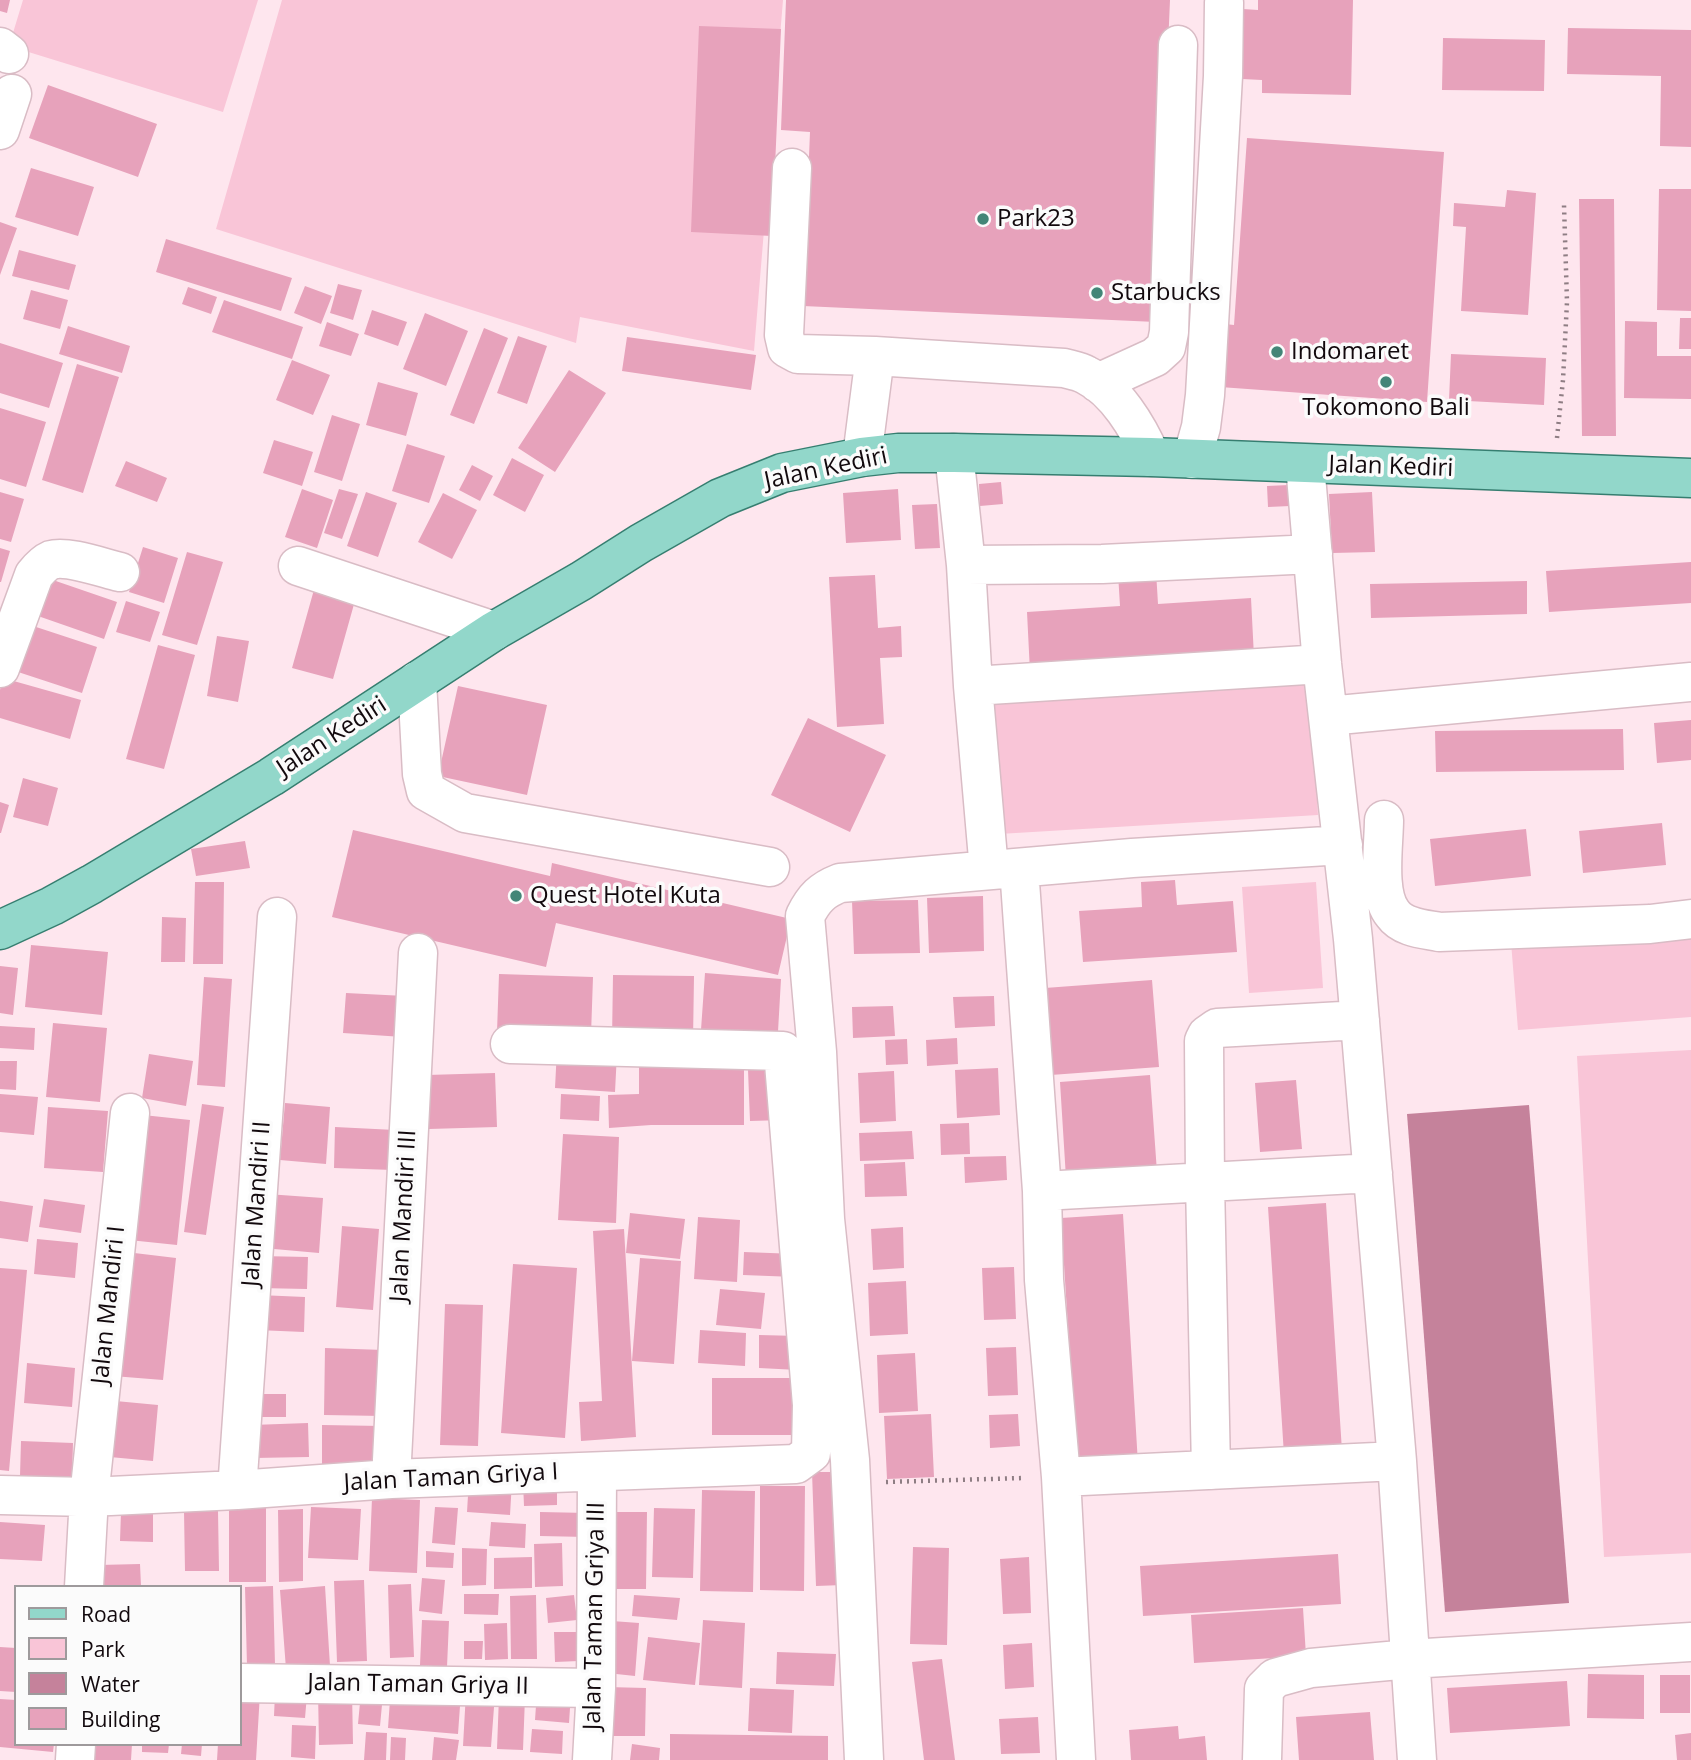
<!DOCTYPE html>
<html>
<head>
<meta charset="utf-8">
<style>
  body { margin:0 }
  #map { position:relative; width:1691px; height:1760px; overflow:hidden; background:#fee6ee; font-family:"Open Sans",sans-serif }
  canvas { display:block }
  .legend { position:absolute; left:14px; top:1585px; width:228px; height:161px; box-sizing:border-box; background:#fbfbfb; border:2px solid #9e9a9c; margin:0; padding:9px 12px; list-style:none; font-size:21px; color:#12090d }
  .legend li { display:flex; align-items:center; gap:14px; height:35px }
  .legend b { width:35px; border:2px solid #9e9a9c }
</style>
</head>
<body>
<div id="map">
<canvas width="1691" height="1760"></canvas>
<ul class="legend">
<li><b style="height:9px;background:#92d7ca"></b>Road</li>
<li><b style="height:19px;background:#f9c5d7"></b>Park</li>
<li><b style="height:19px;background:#c5829b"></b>Water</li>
<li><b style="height:19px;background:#e7a2bb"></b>Building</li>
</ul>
</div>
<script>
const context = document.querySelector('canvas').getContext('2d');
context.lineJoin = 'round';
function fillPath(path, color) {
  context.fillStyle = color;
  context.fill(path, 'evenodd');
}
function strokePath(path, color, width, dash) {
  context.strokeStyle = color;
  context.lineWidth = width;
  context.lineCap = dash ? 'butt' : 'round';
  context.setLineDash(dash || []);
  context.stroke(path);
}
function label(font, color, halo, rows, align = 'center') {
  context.font = font + ' "Open Sans",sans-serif';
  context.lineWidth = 7;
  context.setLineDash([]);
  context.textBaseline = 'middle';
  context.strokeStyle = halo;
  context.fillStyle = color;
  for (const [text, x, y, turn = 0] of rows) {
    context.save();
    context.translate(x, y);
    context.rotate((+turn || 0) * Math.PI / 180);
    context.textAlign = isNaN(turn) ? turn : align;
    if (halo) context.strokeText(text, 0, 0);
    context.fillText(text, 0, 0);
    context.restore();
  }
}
fillPath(new Path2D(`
  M23 0H258L223 112 9 46Z
  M282 0H783L754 351 580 317 576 343 216 229Z
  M1309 674 1318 815 999 834 991 693Z
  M1316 882 1323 988 1249 993 1242 887Z
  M1691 928V1017L1518 1030 1511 942Z
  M1691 1050V1553L1604 1557 1577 1056Z`), '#f9c5d7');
fillPath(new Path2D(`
  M1529 1105 1569 1603 1445 1612 1407 1114Z`), '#c5829b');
fillPath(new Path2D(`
  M0 0H10L7 13 0 11Z
  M786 0H1170L1156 322 803 306 810 132 781 130Z
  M1258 0H1353L1351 95 1262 93V80L1242 79 1243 9 1258 10Z
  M699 26 781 29 772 236 691 232Z
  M1568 28 1691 30V147L1660 146 1661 76 1567 74Z
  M1443 38 1545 40 1544 91 1442 90Z
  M48 85 157 124 138 177 29 138Z
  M1247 138 1444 152 1427 402 1220 387 1225 324 1234 325Z
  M31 168 94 187 78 236 15 217Z
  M1659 189H1691V311L1657 310Z
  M1507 190 1536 193 1528 315 1461 311 1466 227 1453 226 1454 203 1505 207Z
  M1579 199H1614L1616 436H1582Z
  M0 222 17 228 0 275Z
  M166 239 292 278 281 311 156 272Z
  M19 250 76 265 69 290 12 276Z
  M338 284 362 290 353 320 330 313Z
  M305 286 332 296 321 324 294 313Z
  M188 287 217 297 211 314 182 304Z
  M31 290 68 300 60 329 23 319Z
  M224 300 303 327 292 359 212 332Z
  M372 310 407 322 398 346 364 334Z
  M425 313 468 331 446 386 403 369Z
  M1680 318H1691V349H1679Z
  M1625 321 1657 322V356H1691V399L1624 398Z
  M327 322 359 334 351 356 319 346Z
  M68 326 130 346 122 373 59 354Z
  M484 328 508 338 474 424 450 415Z
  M518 336 547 346 527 404 497 393Z
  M627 337 756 355 751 390 622 371Z
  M0 343 63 363 49 408 0 393Z
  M1451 354 1546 358 1544 405 1449 400Z
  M292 360 330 375 313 415 276 400Z
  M77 364 119 377 83 493 42 480Z
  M569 370 606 393 555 472 518 448Z
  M378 382 418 393 406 436 366 425Z
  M0 408 46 422 26 487 0 479Z
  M332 415 360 424 342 481 314 472Z
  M274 440 313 452 302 486 263 473Z
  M407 444 445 456 429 503 392 491Z
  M512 458 544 475 525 512 493 495Z
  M126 461 167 478 157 502 115 486Z
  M472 465 493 476 480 501 459 490Z
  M1001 482 1003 504 980 506 979 484Z
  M1289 485 1290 506 1268 507 1267 486Z
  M302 489 333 500 317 548 285 537Z
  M339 489 358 494 342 539 324 533Z
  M898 489 901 540 846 543 843 493Z
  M0 492 24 499 11 542 0 539Z
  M366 492 397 503 378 557 347 546Z
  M1372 492 1375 552 1332 553 1329 494Z
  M443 493 477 510 452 559 418 542Z
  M937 504 940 548 915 549 912 505Z
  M143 547 178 558 164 603 129 592Z
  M0 548 10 551 1 582H0Z
  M187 552 223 562 197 645 162 635Z
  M1691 562V603L1549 612 1546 571Z
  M1156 571 1158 604 1251 598 1254 657 1030 672 1027 612 1120 606 1118 573Z
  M875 575 878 628 901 626 902 657 880 658 884 724 837 727 829 577Z
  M50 579 117 602 104 639 38 616Z
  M317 579 358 590 333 679 292 668Z
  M1527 581V614L1371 618 1370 584Z
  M126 601 160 612 150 642 116 632Z
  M27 624 97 647 82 693 12 670Z
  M217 636 249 641 238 702 207 696Z
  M158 645 195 655 164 769 126 759Z
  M3 678 81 700 70 739 0 718V690Z
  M458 686 547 705 527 795 438 776Z
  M808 718 886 755 850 832 771 795Z
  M1691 720V760L1657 763 1654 723Z
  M1623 729 1624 770 1436 772 1435 731Z
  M23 778 58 788 48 826 13 817Z
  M0 802 9 805 1 833H0Z
  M1662 823 1666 865 1583 873 1579 831Z
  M1526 829 1531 876 1435 886 1430 839Z
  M353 830 550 876 552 863 791 919 778 975 556 923 546 967 332 917Z
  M245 841 250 868 196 876 191 849Z
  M1175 880 1177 905 1233 901 1237 952 1083 962 1079 911 1142 907 1141 882Z
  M195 882H224L223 964H193Z
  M983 896 984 951 929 953 927 898Z
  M918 900 920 953 854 954 852 901Z
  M162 917 186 918 185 962H161Z
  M31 945 108 952 102 1015 25 1007Z
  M0 966 18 968 13 1015 0 1013Z
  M705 973 781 979 777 1049 700 1044Z
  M499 974 593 977 591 1035 497 1032Z
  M613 975 694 976 693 1041 612 1040Z
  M204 977 232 979 225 1087 197 1085Z
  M1152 980 1159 1067 1051 1075 1045 988Z
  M346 993 405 996 403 1037 343 1033Z
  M994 996 995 1026 955 1028 953 997Z
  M893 1006 895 1036 853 1038 852 1007Z
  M53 1023 107 1028 100 1102 46 1097Z
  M0 1026 35 1028 34 1050 0 1048Z
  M957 1038 958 1064 927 1066 926 1040Z
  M907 1039 908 1064 886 1065 885 1040Z
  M557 1049 617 1053 615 1092 555 1088Z
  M149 1054 193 1061 186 1106 142 1098Z
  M0 1061H17L16 1090 0 1089Z
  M639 1064H744V1125H651L609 1128 608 1095 639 1094Z
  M782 1068 784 1120 750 1121 748 1070Z
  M998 1068 1000 1115 957 1118 955 1070Z
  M894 1071 896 1121 860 1123 858 1073Z
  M495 1073 497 1127 429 1129 427 1075Z
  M1150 1075 1157 1172 1066 1178 1060 1082Z
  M1296 1080 1302 1149 1260 1152 1255 1083Z
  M0 1094 38 1097 34 1135 0 1132Z
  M561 1094 600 1096 599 1121 560 1119Z
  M285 1103 330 1107 326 1164 280 1160Z
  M202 1104 224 1107 206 1235 184 1232Z
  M48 1107 108 1111 103 1172 44 1168Z
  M143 1115 190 1120 177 1245 129 1240Z
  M969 1123 970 1154 941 1155 940 1124Z
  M335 1127 395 1130 393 1170 334 1168Z
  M912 1131 914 1159 860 1161 859 1133Z
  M563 1134 619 1137 616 1223 558 1220Z
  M1006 1156 1007 1180 965 1183 964 1157Z
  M905 1162 907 1196 865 1197 864 1164Z
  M267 1194 323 1198 319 1253 263 1248Z
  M44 1199 85 1205 81 1233 39 1227Z
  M0 1201 33 1206 28 1242 0 1238Z
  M1326 1203 1342 1451 1284 1455 1268 1207Z
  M630 1213 685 1219 680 1259 626 1253Z
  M1123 1214 1138 1464 1077 1467 1061 1218Z
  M698 1217 740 1220 737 1282 694 1279Z
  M342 1226 379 1229 373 1310 336 1307Z
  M903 1227 904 1268 873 1270 871 1229Z
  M624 1229 636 1437 581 1441 579 1402 602 1401 593 1231Z
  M37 1239 78 1243 75 1278 34 1274Z
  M126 1252 176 1258 163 1380 113 1376Z
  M744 1252 796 1254 795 1277 743 1275Z
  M260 1256 308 1257 307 1289 259 1288Z
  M640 1258 681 1261 674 1364 632 1361Z
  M513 1264 577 1268 565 1438 501 1433Z
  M1014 1267 1016 1319 984 1320 982 1268Z
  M0 1268 27 1270 9 1471 0 1470Z
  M906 1281 908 1334 870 1336 868 1283Z
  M720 1289 765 1293 761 1329 716 1325Z
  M259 1295 305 1297 304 1332 257 1330Z
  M445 1304 483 1305 478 1446 440 1445Z
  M700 1330 746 1333 745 1366 698 1363Z
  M759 1335 799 1336 798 1370 759 1368Z
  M1016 1347 1018 1395 988 1396 986 1348Z
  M325 1348 384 1350 383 1416 324 1415Z
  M915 1353 918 1411 879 1413 877 1355Z
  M27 1363 75 1368 72 1407 24 1403Z
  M712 1378H796V1435H712Z
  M256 1394H286V1417H255Z
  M105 1400 158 1405 153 1461 99 1456Z
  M931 1414 934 1477 887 1479 884 1416Z
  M1018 1414 1020 1446 990 1448 989 1415Z
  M308 1423 309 1457 254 1458 252 1425Z
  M322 1425 382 1426 381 1466 322 1465Z
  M21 1441 73 1443 72 1477 20 1476Z
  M812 1472H839L843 1585 816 1586Z
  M469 1479 512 1481 510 1515 467 1512Z
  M557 1481V1505L524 1506 523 1482Z
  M760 1486H805L804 1591 760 1590Z
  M702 1490 755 1491 753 1592 700 1591Z
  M372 1498 420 1500 417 1573 369 1571Z
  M229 1506H266V1582H229Z
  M311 1507 361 1509 358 1560 308 1558Z
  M435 1507 458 1508 455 1545 432 1543Z
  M654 1508 695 1509 693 1578 652 1577Z
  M303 1509V1581L279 1582 278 1510Z
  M184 1511H218L219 1571H185Z
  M121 1512H153V1542L120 1541Z
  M540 1512 588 1513 587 1537 540 1536Z
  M614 1512H647L646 1589H613Z
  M0 1522 45 1525 42 1561 0 1559Z
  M491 1522 526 1524 525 1548 489 1546Z
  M562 1543 563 1586 535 1587 534 1544Z
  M913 1547 949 1548 947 1645 910 1644Z
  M462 1548 487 1549 486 1585 462 1586Z
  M426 1551 454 1553 453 1568 426 1567Z
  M1338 1554 1341 1604 1143 1616 1140 1566Z
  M532 1557V1588L494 1589V1558Z
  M1029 1557 1031 1613 1003 1614 1000 1559Z
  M140 1564 141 1586 99 1587V1565Z
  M422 1578 445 1580 442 1614 419 1611Z
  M364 1580 367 1661 337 1662 334 1581Z
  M411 1584 414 1657 390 1658 388 1585Z
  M273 1586 275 1665 247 1666 245 1587Z
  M325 1586 330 1666 286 1669 280 1590Z
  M464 1594H499L498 1615 464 1614Z
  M536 1595 537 1659H511L510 1596Z
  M574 1595 577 1620 548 1623 546 1598Z
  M634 1595 680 1598 677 1620 632 1616Z
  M1303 1608 1306 1656 1194 1663 1191 1615Z
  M422 1620 449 1621 447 1667 420 1665Z
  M703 1620 745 1623 742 1688 699 1685Z
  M612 1621 639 1623 635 1676 607 1673Z
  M507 1623 508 1659 485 1660 484 1624Z
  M554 1632H578L579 1661 555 1662Z
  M648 1637 700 1643 695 1685 643 1680Z
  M464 1641H483L482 1659H464Z
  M1032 1643 1034 1687 1005 1689 1003 1645Z
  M0 1647 16 1648V1692L0 1691Z
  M777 1652 836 1654 834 1686 776 1684Z
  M942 1659 955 1760H924L912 1662Z
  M1588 1674 1644 1675V1719L1587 1718Z
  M1660 1675H1690V1713H1660Z
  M1567 1681 1570 1726 1450 1733 1447 1688Z
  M391 1686 461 1692 458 1734 388 1728Z
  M607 1687 646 1688 645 1736H606Z
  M750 1688 794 1690 792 1733 748 1731Z
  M318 1691H352L353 1744 319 1745Z
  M537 1691 571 1693 569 1723 535 1720Z
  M240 1692 260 1693 256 1760H217L218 1744H240Z
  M361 1692 383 1694 380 1726 358 1724Z
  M466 1692 495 1694 491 1747 463 1746Z
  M275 1693 307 1695 305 1718 274 1716Z
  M499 1696 525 1697 523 1750 497 1749Z
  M0 1699 16 1700V1744H54L53 1752 0 1747Z
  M1370 1712 1374 1760H1299L1296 1717Z
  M1038 1717 1040 1753 1001 1754 999 1719Z
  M292 1725 316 1726 315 1759 291 1757Z
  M1178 1726 1179 1739 1205 1736 1207 1760H1131L1129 1730Z
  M532 1729 563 1731 562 1754 530 1752Z
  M366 1732 387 1733 386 1760H364Z
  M1691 1733V1760H1677L1675 1735Z
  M670 1734 828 1736V1760H670Z
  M391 1737 406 1738 405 1760H390Z
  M434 1737 459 1740 456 1760H432Z
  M87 1744H132L131 1760H86Z
  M142 1744H169L168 1753 142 1752Z
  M182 1744H202L201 1756 181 1754Z
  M632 1744 660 1748 659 1760H630Z`), '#e7a2bb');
const minor = new Path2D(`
  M0 47 9 54
  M0 130 12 94
  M792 168 784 335 787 348 798 354 875 356
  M1098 383 1155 357 1166 347 1169 332 1178 45
  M954 453 966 565 973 686 989 870
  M862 457 875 356 1064 368C1071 370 1079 371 1086 375 1116 390 1138 427 1151 457
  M1192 459 1201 427 1205 395 1223 76 1224 3
  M1305 464 1322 664 1353 939 1397 1461 1417 1760
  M966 565 1102 564 1313 554
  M298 566 494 631
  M0 668 34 575C38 570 44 563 51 560 67 555 103 568 120 572
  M417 681 422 774 426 791 465 813 770 867
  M973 686 1322 664
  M1328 716 1691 682
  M1384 820C1384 845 1376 894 1393 914 1403 928 1424 929 1439 932L1650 924 1691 919
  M1019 868 1042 1191 1044 1280 1061 1477 1076 1760
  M1042 1191 1373 1173
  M1211 1470 1205 1182 1204 1041 1207 1035 1217 1028 1360 1020
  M1061 1477 1397 1461
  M391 1479 418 953
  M237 1490 277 917
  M0 1495 89 1497 237 1490 391 1479 796 1464 811 1453 812 1405 783 1051 510 1044
  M84 1587 89 1497 130 1113
  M240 1683 596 1688
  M75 1760 76 1744
  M592 1760 596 1688 597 1472
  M864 1760 850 1460 825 1219 817 1052 805 916C814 898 822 890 840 883L1132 858 1343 845
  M1262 1760 1264 1689 1275 1678 1311 1668 1410 1659 1691 1642`);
const major = new Path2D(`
  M0 930 52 906 92 884 271 777 494 631 581 581 641 543 720 498 782 473 862 457 898 453H954L1151 457 1691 478`);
strokePath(minor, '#d9bcc5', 41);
strokePath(major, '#367e70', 41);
strokePath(new Path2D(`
  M1557 438 1563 380 1567 302 1564 205
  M886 1482 1024 1478`), '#8e7d83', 4.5, [2, 5]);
strokePath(minor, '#fff', 38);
strokePath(major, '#92d7ca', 38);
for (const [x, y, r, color] of [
  [983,219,7,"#438577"],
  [1097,293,7,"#438577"],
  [1277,352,7,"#438577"],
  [1386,382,7,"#438577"],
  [516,896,7,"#438577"]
]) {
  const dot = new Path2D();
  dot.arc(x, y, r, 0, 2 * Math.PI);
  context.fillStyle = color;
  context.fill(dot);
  strokePath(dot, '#fbfbfb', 2.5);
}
label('24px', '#12090d', '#fbfbfb', [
  ["Park23",997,219],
  ["Starbucks",1111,293],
  ["Indomaret",1291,352],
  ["Tokomono Bali",1386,408,"center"],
  ["Quest Hotel Kuta",530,896]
], 'left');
label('24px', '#12090d', '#fbfbfb', [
  ["Jalan Kediri",1391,467,2],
  ["Jalan Kediri",826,469,-12],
  ["Jalan Kediri",332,737,-33],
  ["Jalan Mandiri II",257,1204,-86],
  ["Jalan Mandiri III",404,1216,-87],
  ["Jalan Mandiri I",109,1305,-84],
  ["Jalan Taman Griya I",451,1478,-3],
  ["Jalan Taman Griya III",595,1616,-89],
  ["Jalan Taman Griya II",418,1685,1]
]);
</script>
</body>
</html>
